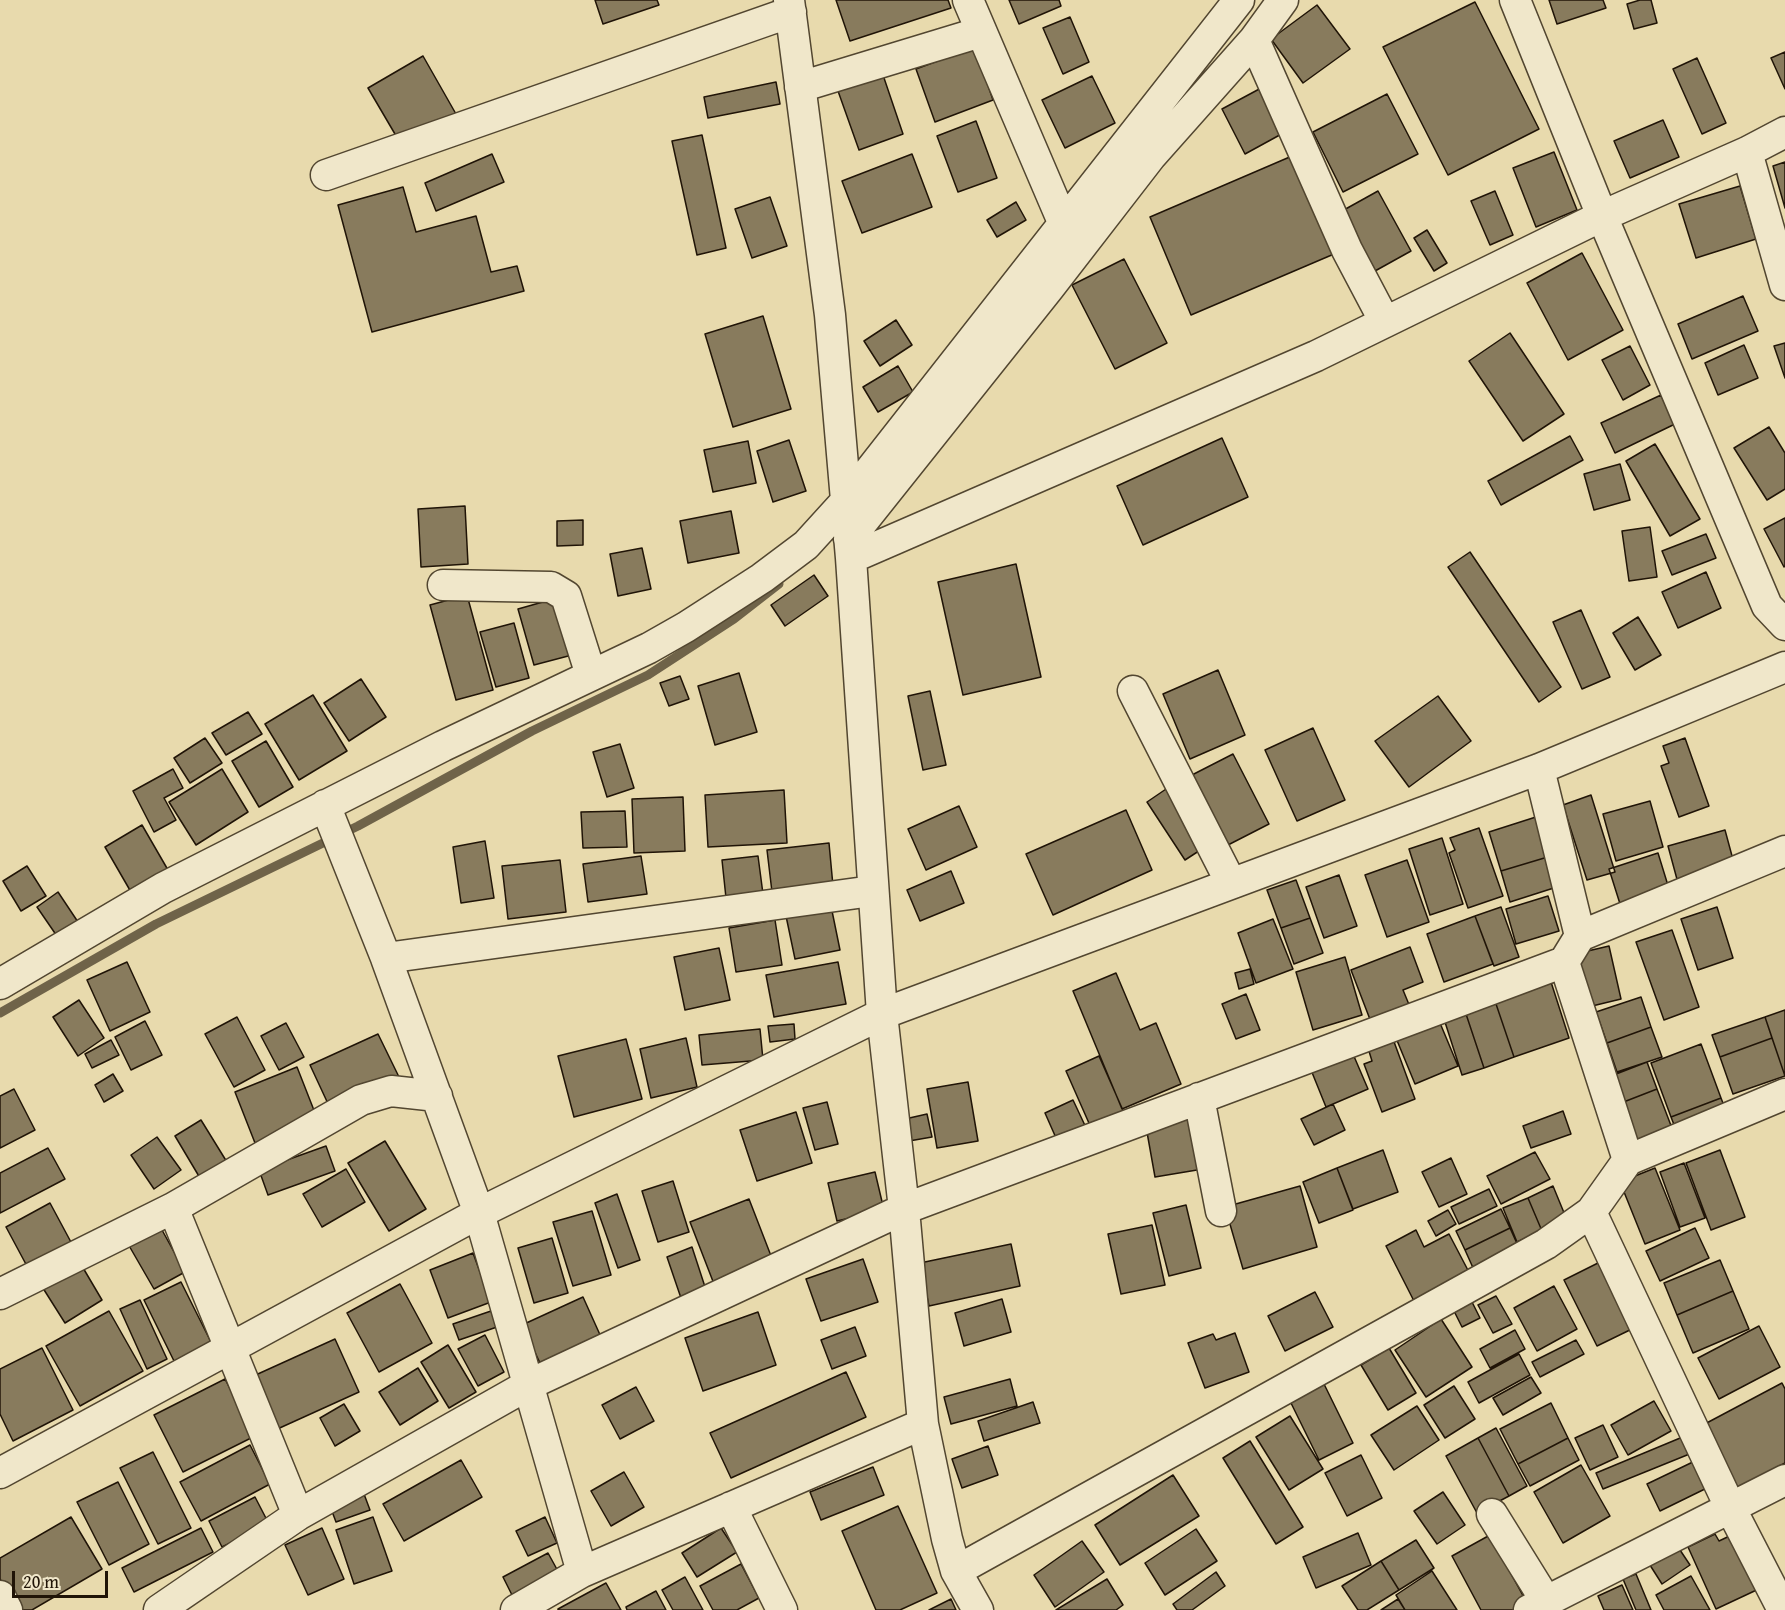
<!DOCTYPE html>
<html>
<head>
<meta charset="utf-8">
<style>
  body { margin:0 }
  #map { position:relative; width:1785px; height:1610px; overflow:hidden; background:#e8daad; font-family:"Gentium Book Plus",serif }
  canvas { display:block }
  .scale { position:absolute; left:12px; top:1571px; width:96px; height:27px; box-sizing:border-box; border:3px solid #201407; border-top:0; padding-left:8px; font-size:18px; line-height:21px; white-space:nowrap; color:#201407; -webkit-text-stroke:4px #f0e7ca; paint-order:stroke }
</style>
</head>
<body>
<div id="map">
<canvas width="1785" height="1610"></canvas>
<div class="scale">20 m</div>
</div>
<script>
const context = document.querySelector('canvas').getContext('2d');
context.lineJoin = 'round';
function strokePath(path, color, width, dash) {
  context.strokeStyle = color;
  context.lineWidth = width;
  context.lineCap = dash ? 'butt' : 'round';
  context.setLineDash(dash || []);
  context.stroke(path);
}
function fillPath(path, color) {
  context.fillStyle = color;
  context.fill(path, 'evenodd');
}
strokePath(new Path2D(`
  M0 1013 156 924 358 826 532 731 648 675 734 619 779 584`), '#6f6349', 9);
const building = new Path2D(`
  M595 0H657L659 5 603 24Z
  M836 0H948L951 8 850 41Z
  M1009 0H1059L1061 6 1019 24Z
  M1549 0H1603L1606 8 1557 24Z
  M1640 0H1651L1657 23 1634 29 1627 4Z
  M1475 2 1539 129 1448 175 1383 47Z
  M1317 5 1350 49 1303 83 1271 39Z
  M1070 17 1089 62 1063 74 1043 28Z
  M975 47 993 100 935 122 916 69Z
  M1785 52V89L1771 58Z
  M423 56 456 114 402 146 368 88Z
  M1697 58 1726 123 1702 134 1673 69Z
  M883 75 903 134 859 150 838 91Z
  M1092 76 1115 123 1065 148 1042 100Z
  M776 82 780 104 708 118 704 97Z
  M1263 87 1287 131 1245 154 1222 109Z
  M1387 94 1418 154 1343 192 1313 132Z
  M1663 120 1679 157 1630 178 1614 141Z
  M976 121 997 178 958 192 937 136Z
  M702 135 726 248 697 255 672 141Z
  M1554 152 1577 210 1536 227 1513 168Z
  M492 154 504 182 436 211 425 183Z
  M912 154 932 207 862 233 842 181Z
  M1292 156 1334 254 1191 315 1150 217Z
  M1785 162V208L1773 166Z
  M1740 186 1756 239 1696 258 1679 204Z
  M403 187 416 232 476 216 491 272 517 266 524 291 372 332 338 205Z
  M1378 191 1411 251 1375 271 1342 211Z
  M1495 191 1513 235 1490 245 1471 201Z
  M770 197 787 246 752 258 735 209Z
  M1016 202 1026 220 997 237 987 220Z
  M1427 230 1447 263 1434 271 1414 238Z
  M1582 253 1623 330 1568 360 1527 283Z
  M1124 259 1167 343 1115 369 1072 285Z
  M1743 296 1758 331 1692 359 1678 324Z
  M763 316 791 409 733 427 705 334Z
  M896 320 912 345 880 366 864 341Z
  M1510 333 1564 414 1523 441 1469 361Z
  M1785 343V378L1774 346Z
  M1744 345 1758 378 1718 395 1705 363Z
  M1630 346 1650 385 1623 400 1602 360Z
  M898 366 913 392 878 412 863 387Z
  M1661 395 1675 424 1615 453 1601 423Z
  M1769 427 1785 453V489L1767 500 1734 448Z
  M1570 436 1583 460 1501 505 1488 481Z
  M1222 438 1248 497 1143 545 1117 486Z
  M789 440 806 491 773 502 757 451Z
  M748 441 756 483 713 492 704 450Z
  M1655 444 1700 519 1670 536 1626 461Z
  M1620 464 1630 500 1594 510 1584 474Z
  M465 506 468 564 421 567 418 509Z
  M731 511 739 553 688 563 680 521Z
  M1785 518V566L1784 567 1764 529Z
  M583 520V545L557 546V521Z
  M1650 527 1657 577 1629 581 1622 531Z
  M1706 534 1716 558 1672 575 1662 551Z
  M642 548 651 589 618 596 610 554Z
  M1470 552 1561 687 1539 702 1448 567Z
  M1016 564 1041 677 963 695 938 582Z
  M1706 572 1721 608 1678 628 1662 592Z
  M814 575 828 596 785 626 771 605Z
  M467 595 493 690 456 700 430 605Z
  M557 598 572 655 534 665 518 609Z
  M1581 610 1610 677 1582 689 1553 622Z
  M1638 617 1661 655 1635 670 1613 633Z
  M514 623 529 678 496 687 480 632Z
  M1218 670 1245 735 1190 759 1163 694Z
  M739 673 757 732 715 745 698 686Z
  M680 676 689 699 669 706 660 683Z
  M361 679 386 717 349 741 324 703Z
  M930 691 946 765 923 770 908 696Z
  M313 695 347 751 299 780 265 724Z
  M1438 696 1471 741 1409 787 1375 741Z
  M248 712 262 734 226 755 212 733Z
  M1313 728 1345 800 1297 821 1265 750Z
  M205 738 222 763 190 783 174 758Z
  M1685 738 1709 806 1679 817 1661 766 1669 763 1663 746Z
  M266 741 293 787 259 807 232 761Z
  M620 744 634 788 607 797 593 752Z
  M1233 754 1269 824 1226 846 1190 776Z
  M173 769 183 788 164 798 176 820 154 832 133 791Z
  M222 769 248 812 196 845 169 802Z
  M1169 787 1208 845 1185 860 1147 802Z
  M784 790 787 843 708 847 705 795Z
  M1591 795 1615 872 1587 880 1563 805Z
  M683 797 685 851 634 853 632 799Z
  M1650 801 1663 847 1616 861 1603 814Z
  M959 806 977 847 926 870 908 829Z
  M1126 810 1152 870 1053 915 1026 854Z
  M625 811 627 847 583 848 581 812Z
  M1539 816 1551 856 1501 871 1489 832Z
  M142 825 168 870 131 892 105 847Z
  M1479 828 1503 896 1468 908 1449 853 1455 850 1450 838Z
  M1725 830 1735 867 1678 883 1668 846Z
  M1442 838 1463 904 1430 915 1409 849Z
  M485 841 494 898 461 903 453 847Z
  M829 843 833 886 772 892 767 850Z
  M1658 853 1670 892 1621 907 1609 869Z
  M641 856 647 894 588 902 583 864Z
  M758 856 763 894 726 898 722 860Z
  M1551 856 1560 886 1510 902 1501 871Z
  M560 860 566 912 508 919 502 866Z
  M1407 860 1429 922 1387 937 1365 875Z
  M27 866 46 896 21 911 3 881Z
  M951 871 964 903 920 921 907 890Z
  M1339 875 1357 926 1324 938 1306 887Z
  M1296 880 1310 918 1281 928 1267 890Z
  M58 892 82 928 61 942 37 907Z
  M1548 896 1559 931 1516 944 1506 909Z
  M831 906 840 950 795 959 786 916Z
  M1501 907 1519 957 1494 966 1475 916Z
  M1717 907 1733 958 1698 970 1681 919Z
  M1475 916 1493 964 1444 982 1427 934Z
  M1310 918 1323 953 1294 964 1281 928Z
  M1273 919 1293 969 1256 983 1238 933Z
  M775 920 782 965 736 972 729 928Z
  M1672 930 1699 1007 1664 1020 1636 942Z
  M1609 946 1621 999 1588 1007 1575 954Z
  M1410 947 1423 982 1403 990 1410 1007 1371 1022 1351 970Z
  M719 948 730 1000 685 1010 674 957Z
  M1345 957 1362 1015 1313 1030 1296 972Z
  M127 962 150 1012 110 1031 87 980Z
  M838 962 846 1004 774 1017 766 975Z
  M1250 969 1254 984 1239 989 1235 973Z
  M1116 973 1140 1030 1156 1023 1181 1084 1122 1109 1073 991Z
  M1551 982 1569 1038 1514 1057 1495 1001Z
  M1246 994 1260 1030 1236 1039 1222 1004Z
  M1641 997 1651 1027 1607 1043 1596 1012Z
  M79 1000 104 1038 78 1056 53 1017Z
  M1495 1001 1514 1057 1484 1068 1465 1011Z
  M1785 1010V1076L1765 1017Z
  M1465 1011 1484 1068 1462 1075 1444 1019Z
  M237 1017 265 1070 234 1087 205 1034Z
  M1765 1017 1772 1038 1720 1057 1712 1035Z
  M145 1021 162 1055 131 1070 115 1037Z
  M286 1023 304 1057 279 1070 261 1036Z
  M1440 1023 1458 1066 1415 1084 1396 1038Z
  M794 1024 795 1039 770 1042 768 1026Z
  M1651 1027 1662 1057 1617 1072 1607 1043Z
  M760 1029 763 1060 702 1065 699 1035Z
  M378 1034 399 1077 330 1108 310 1065Z
  M686 1038 697 1087 651 1098 640 1049Z
  M1772 1038 1785 1076 1733 1094 1720 1057Z
  M626 1039 642 1099 574 1117 558 1056Z
  M1393 1039 1415 1099 1382 1112 1364 1064 1372 1061 1368 1048Z
  M111 1040 119 1055 92 1068 85 1054Z
  M1701 1044 1721 1098 1671 1117 1651 1063Z
  M1350 1047 1368 1089 1326 1107 1309 1065Z
  M1099 1056 1125 1115 1092 1130 1066 1071Z
  M1647 1062 1657 1089 1621 1103 1611 1076Z
  M297 1067 317 1118 255 1143 235 1092Z
  M113 1074 123 1091 104 1102 95 1085Z
  M968 1082 978 1141 937 1148 927 1089Z
  M14 1089 35 1130 0 1148V1096Z
  M1657 1089 1675 1136 1639 1150 1621 1103Z
  M1721 1098 1728 1116 1678 1135 1671 1117Z
  M1073 1100 1089 1134 1060 1147 1045 1113Z
  M827 1102 838 1144 815 1150 803 1108Z
  M1333 1104 1345 1130 1314 1145 1301 1119Z
  M1563 1111 1571 1134 1531 1148 1523 1126Z
  M796 1112 812 1163 757 1181 740 1130Z
  M1194 1113 1203 1169 1155 1177 1145 1121Z
  M927 1114 932 1137 909 1141 905 1119Z
  M201 1120 230 1167 203 1183 175 1136Z
  M157 1137 181 1170 154 1189 131 1155Z
  M385 1141 426 1209 389 1231 348 1163Z
  M326 1146 335 1171 268 1195 259 1170Z
  M48 1148 65 1179 0 1213V1173Z
  M1383 1150 1398 1192 1353 1209 1337 1168Z
  M1720 1150 1745 1217 1711 1230 1686 1163Z
  M1535 1152 1550 1179 1501 1204 1487 1176Z
  M1451 1158 1467 1194 1439 1207 1422 1172Z
  M1684 1163 1705 1218 1680 1227 1660 1172Z
  M1337 1168 1353 1210 1319 1223 1303 1182Z
  M1655 1168 1680 1230 1645 1244 1620 1182Z
  M346 1169 365 1202 322 1227 303 1194Z
  M875 1172 884 1210 837 1221 828 1183Z
  M673 1181 689 1232 658 1242 642 1191Z
  M1300 1186 1317 1247 1243 1269 1225 1207Z
  M1553 1186 1567 1220 1542 1231 1528 1198Z
  M1489 1189 1497 1206 1459 1224 1451 1207Z
  M617 1194 640 1260 618 1268 595 1203Z
  M1528 1198 1542 1231 1517 1242 1503 1208Z
  M749 1199 773 1261 714 1284 690 1222Z
  M50 1203 72 1244 28 1268 6 1227Z
  M1186 1205 1201 1268 1169 1276 1153 1213Z
  M1501 1209 1510 1228 1465 1250 1456 1231Z
  M1448 1210 1456 1224 1436 1236 1428 1221Z
  M592 1211 611 1275 573 1286 553 1222Z
  M156 1219 185 1272 154 1289 124 1237Z
  M1152 1225 1165 1285 1121 1294 1108 1234Z
  M1510 1228 1519 1248 1474 1270 1465 1250Z
  M1695 1228 1709 1258 1660 1281 1646 1251Z
  M1416 1230 1424 1247 1449 1234 1471 1276 1416 1305 1386 1246Z
  M552 1238 568 1293 534 1303 518 1248Z
  M1011 1244 1020 1286 929 1306 920 1263Z
  M692 1247 707 1293 682 1301 667 1257Z
  M473 1253 491 1302 448 1318 430 1270Z
  M863 1259 878 1302 821 1321 806 1279Z
  M1604 1260 1636 1327 1597 1346 1564 1280Z
  M1720 1260 1733 1291 1677 1315 1664 1283Z
  M79 1261 102 1300 65 1323 41 1285Z
  M181 1282 212 1344 175 1363 144 1300Z
  M400 1284 432 1343 379 1372 347 1313Z
  M1554 1286 1577 1329 1537 1351 1514 1308Z
  M1733 1291 1749 1329 1693 1353 1677 1315Z
  M1315 1292 1333 1327 1285 1351 1268 1316Z
  M1496 1296 1512 1324 1493 1333 1478 1305Z
  M583 1297 601 1337 540 1363 522 1325Z
  M1002 1299 1011 1332 964 1346 955 1313Z
  M140 1300 167 1359 147 1369 120 1309Z
  M1472 1302 1480 1318 1462 1327 1454 1311Z
  M109 1311 143 1371 80 1406 46 1346Z
  M491 1311 497 1327 459 1340 453 1324Z
  M758 1312 776 1365 703 1391 685 1338Z
  M1441 1319 1472 1367 1426 1397 1395 1350Z
  M1759 1326 1780 1367 1719 1399 1698 1358Z
  M855 1327 866 1356 832 1369 821 1340Z
  M1515 1330 1525 1349 1490 1368 1480 1349Z
  M1235 1333 1249 1372 1205 1388 1188 1343 1213 1334 1216 1340Z
  M485 1335 504 1372 478 1386 458 1349Z
  M335 1339 359 1392 273 1431 249 1378Z
  M1576 1340 1584 1354 1540 1377 1532 1362Z
  M448 1345 476 1392 449 1408 421 1362Z
  M42 1348 73 1410 13 1441 0 1414V1369Z
  M1389 1348 1416 1393 1388 1410 1361 1365Z
  M1519 1354 1530 1375 1479 1403 1468 1382Z
  M418 1368 438 1401 400 1425 379 1392Z
  M846 1372 866 1417 731 1478 710 1433Z
  M1531 1377 1541 1393 1503 1415 1493 1398Z
  M225 1379 255 1436 183 1472 154 1415Z
  M1010 1379 1017 1406 951 1424 944 1397Z
  M1782 1383 1785 1389V1463L1735 1490 1701 1426Z
  M1324 1384 1353 1443 1319 1460 1290 1401Z
  M1454 1386 1475 1419 1445 1438 1424 1405Z
  M636 1387 654 1421 620 1439 602 1405Z
  M1654 1401 1671 1431 1628 1455 1611 1425Z
  M1033 1402 1040 1423 984 1441 978 1421Z
  M1551 1403 1568 1438 1518 1464 1500 1429Z
  M344 1404 360 1431 335 1446 320 1418Z
  M1417 1406 1439 1440 1394 1470 1371 1435Z
  M1290 1416 1323 1469 1289 1490 1256 1437Z
  M1603 1425 1618 1457 1590 1470 1575 1438Z
  M1496 1428 1527 1486 1509 1496 1478 1438Z
  M1685 1436 1692 1453 1603 1489 1596 1473Z
  M1478 1438 1509 1496 1477 1513 1446 1456Z
  M1568 1438 1579 1460 1530 1486 1518 1464Z
  M1250 1441 1303 1527 1276 1544 1223 1458Z
  M250 1445 270 1484 201 1521 180 1482Z
  M988 1446 998 1475 962 1488 952 1459Z
  M153 1452 191 1528 158 1544 120 1468Z
  M1361 1455 1382 1498 1347 1516 1325 1473Z
  M461 1460 482 1497 404 1541 383 1504Z
  M1697 1460 1711 1486 1660 1511 1647 1484Z
  M1581 1465 1610 1516 1563 1543 1534 1492Z
  M873 1467 884 1495 821 1520 810 1492Z
  M624 1472 644 1507 611 1526 591 1491Z
  M1173 1475 1199 1516 1120 1565 1095 1525Z
  M118 1482 149 1544 109 1565 77 1502Z
  M1443 1492 1465 1525 1437 1544 1414 1511Z
  M364 1494 370 1510 336 1522 330 1506Z
  M255 1497 269 1524 222 1547 209 1521Z
  M898 1506 937 1593 900 1610H876L842 1531Z
  M71 1517 102 1569 32 1610H18L0 1579V1558Z
  M373 1517 392 1571 354 1584 336 1530Z
  M545 1517 557 1543 528 1556 516 1531Z
  M201 1528 213 1552 134 1592 122 1568Z
  M322 1528 344 1579 308 1595 285 1545Z
  M721 1528 737 1552 697 1577 682 1553Z
  M1196 1529 1217 1561 1165 1595 1145 1563Z
  M1738 1532 1763 1587 1716 1609 1688 1547 1715 1534 1719 1541Z
  M1358 1533 1371 1565 1316 1588 1303 1557Z
  M1490 1535 1527 1603 1515 1610H1481L1452 1556Z
  M1416 1540 1434 1568 1399 1590 1381 1561Z
  M1082 1541 1104 1572 1055 1607 1034 1575Z
  M1676 1544 1690 1565 1662 1584 1648 1562Z
  M548 1553 559 1573 513 1597 503 1577Z
  M1381 1561 1399 1590 1367 1610H1358L1342 1586Z
  M741 1564 759 1598 737 1610H713L700 1586Z
  M1432 1571 1457 1610H1405L1396 1595Z
  M1216 1572 1225 1586 1192 1610H1177L1173 1604Z
  M1636 1574 1651 1610H1636L1623 1579Z
  M1691 1576 1710 1610H1664L1656 1595Z
  M685 1577 703 1610H673L662 1590Z
  M1107 1579 1123 1605 1116 1610H1056Z
  M606 1583 621 1610H558V1609Z
  M1622 1585 1633 1610H1604L1598 1596Z
  M656 1591 666 1610H627L626 1607Z
  M951 1599 956 1610H929Z
  M1398 1599 1405 1610H1381Z`);
fillPath(building, '#887b5d');
strokePath(building, '#201407', 1.5);
const street = new Path2D(`
  M789 0 830 315 851 558 882 1014 904 1209 923 1424 947 1539 956 1571 978 1610
  M968 0 1063 222
  M1515 0 1602 216 1767 606 1785 625
  M1254 40 1347 250 1385 322
  M800 87 981 32
  M1747 152 1785 285
  M326 175 791 12
  M849 539 1049 288 1151 156 1254 40 1283 0
  M851 558 1316 356 1602 216 1747 152 1785 132
  M443 585 551 587 566 596 591 675
  M1133 691 1231 883
  M325 805 386 958 479 1213 582 1572
  M1580 936 1785 851
  M386 958 872 891
  M0 984 163 888 443 746 649 648 686 627 762 578 806 545 846 501 1239 0
  M1199 1098 1221 1211
  M1628 1160 1785 1094
  M1591 1212 1731 1509 1783 1610
  M0 1294 173 1208
  M0 1473 479 1213 882 1014 1539 769 1785 667
  M731 1507 782 1610
  M1492 1514 1546 1601
  M298 1515 173 1208 361 1100 391 1091 437 1096
  M956 1571 1546 1244 1591 1212 1628 1160 1564 962 1580 936 1539 769
  M0 1596 7 1610
  M159 1610 298 1515 528 1385 904 1209 1564 962
  M516 1610 582 1572 923 1424
  M1529 1610 1785 1480`);
strokePath(street, '#524630', 33);
strokePath(street, '#f0e7ca', 30);
</script>
</body>
</html>
